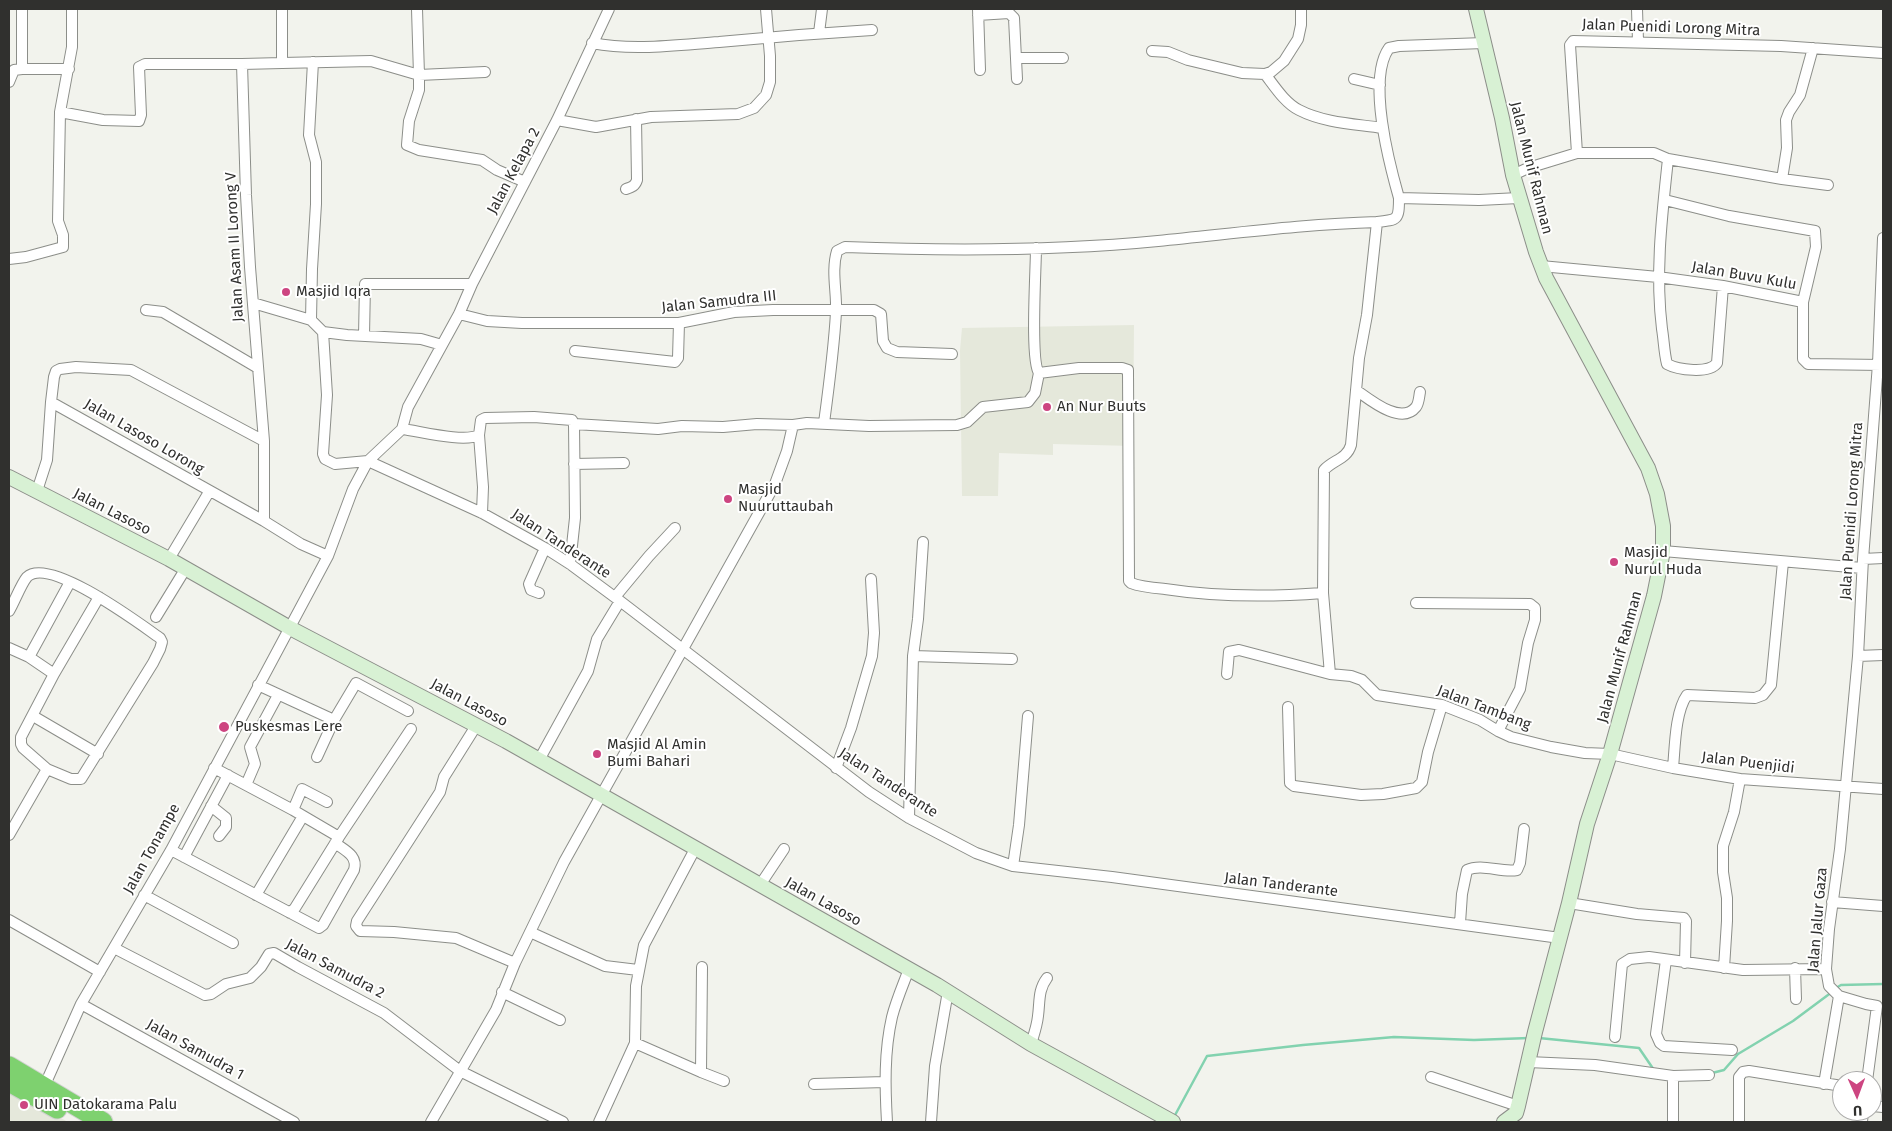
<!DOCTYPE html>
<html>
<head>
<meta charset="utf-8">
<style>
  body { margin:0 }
  #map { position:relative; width:1892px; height:1131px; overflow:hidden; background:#f2f3ed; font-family:"Fira Sans",sans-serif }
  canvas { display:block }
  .frame { position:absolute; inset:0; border:10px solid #30302e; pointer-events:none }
  .north { position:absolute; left:1832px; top:1071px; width:50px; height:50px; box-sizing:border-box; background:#fff; border:1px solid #acacab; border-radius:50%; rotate:178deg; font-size:14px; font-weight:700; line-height:20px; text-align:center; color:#30302e }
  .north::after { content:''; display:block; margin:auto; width:18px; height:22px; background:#cd4581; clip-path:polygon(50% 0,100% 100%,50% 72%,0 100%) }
</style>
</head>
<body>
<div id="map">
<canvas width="1892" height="1131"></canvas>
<div class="frame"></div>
<div class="north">U</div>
</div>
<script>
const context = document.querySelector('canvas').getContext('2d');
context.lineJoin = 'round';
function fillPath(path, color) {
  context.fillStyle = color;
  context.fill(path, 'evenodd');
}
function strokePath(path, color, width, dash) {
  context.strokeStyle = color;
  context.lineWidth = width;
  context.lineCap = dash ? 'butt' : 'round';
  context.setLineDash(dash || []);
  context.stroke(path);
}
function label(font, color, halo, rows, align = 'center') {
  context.font = font + ' "Fira Sans",sans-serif';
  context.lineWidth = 4;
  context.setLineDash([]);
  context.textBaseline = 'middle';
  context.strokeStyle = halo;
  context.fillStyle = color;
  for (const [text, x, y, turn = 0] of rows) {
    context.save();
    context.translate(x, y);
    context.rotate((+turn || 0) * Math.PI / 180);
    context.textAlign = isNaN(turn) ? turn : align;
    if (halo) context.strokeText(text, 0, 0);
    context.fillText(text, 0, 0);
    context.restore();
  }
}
fillPath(new Path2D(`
  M1134 325 1133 446 1053 444V455L999 453 998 496H962L960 350 962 328Z
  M9 1089 68 1122H9Z`), '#e5e8db');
strokePath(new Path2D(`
  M1836 988 1841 985 1883 984
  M1539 1038 1639 1048 1654 1070
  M1712 1073 1724 1070 1738 1054 1793 1021 1832 992
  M1174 1117 1207 1056 1303 1045 1394 1037 1474 1040 1529 1038`), '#82d2af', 2.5);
const street = new Path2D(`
  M22 9V69H69
  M978 9 980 70
  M1637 9 1638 41
  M978 15 1009 13 1014 18 1017 79
  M819 33 822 9
  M592 43C633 51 677 45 719 42 770 37 821 33 872 30
  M1484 43 1399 46 1389 48C1367 79 1389 163 1399 198L1479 200 1519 198
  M1152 51 1168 52 1188 60 1242 73 1265 74 1271 72 1284 61 1298 39 1301 25V9
  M1016 58H1063
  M282 63 371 61 419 75 417 9
  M485 72 419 75V90L409 121 407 145 419 150 482 160 497 170 525 182
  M1265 74C1275 87 1285 103 1299 110 1324 123 1356 124 1382 128
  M1354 79 1380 85
  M9 82 14 70 22 69
  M60 112 103 120 139 121 141 115 139 67 145 64H242
  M557 120 596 127 651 117 738 114 754 108 766 95 770 82V56L766 9
  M1577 153 1570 45 1573 41 1781 46 1883 53
  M1668 159 1782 179 1787 148 1786 120 1789 112 1800 95 1813 48
  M1513 175 1528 168 1577 153H1654L1668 159C1662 215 1655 273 1662 329 1664 341 1664 352 1667 364 1678 370 1709 374 1717 363L1723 286
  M1782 179 1828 185
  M626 189C632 187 635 186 637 180L636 119
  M1665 200 1729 216 1815 231 1816 247 1803 302
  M1036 248C1036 269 1030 361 1039 373L1079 368H1122L1128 370 1129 581 1131 583C1141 587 1154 588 1165 589 1217 597 1270 597 1323 593
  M9 259 26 257 63 247V235L58 221 60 112 72 47V9
  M1541 266 1658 277 1723 286 1803 302V359L1808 364 1882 365
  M253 303 311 320 323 332 347 335 421 339 442 345
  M146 310 163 312 258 368
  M459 314 487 321 522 323H679L734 312 773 310H874L881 314 883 341 887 348 897 352 952 354
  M311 320 312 269 316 204V162L309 135 313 62
  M323 332 327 395 323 454 325 459 335 464 368 461 482 513 545 548 570 564 620 601 869 792 909 818 976 853 1013 866 1112 877 1560 938
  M364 336 365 284H472
  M575 351 675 362 678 358 679 323
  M1356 390C1369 399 1401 426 1416 407 1419 403 1419 397 1420 392
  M51 402 54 377 56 371 60 369 76 367 131 370 264 441
  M824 423C829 386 834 349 836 312 837 292 831 271 837 251L845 247C949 251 1055 251 1158 241 1231 234 1304 224 1377 222
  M574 424 658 429 682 426 723 427 757 424 793 425 807 423 869 426 957 425 967 422 983 407 1028 402 1035 393 1039 373
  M402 429C419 431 464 443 479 435L481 420 485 418 534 417 572 420 574 424 575 518 570 564
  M479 435 483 487 482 513
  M574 464 624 463
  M37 491 47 460 51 402 264 521 301 544 328 556 353 489 368 461 402 429 408 407 459 314 472 284 557 120 609 9
  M264 521V441L250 267 246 195 242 64 282 63V9
  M1663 551 1862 568
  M169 559 209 492
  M1863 559 1883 558
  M539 593 531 590 529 584 545 548
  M615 597 649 556 675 528
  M1416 603 1530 604 1535 608V620L1528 643 1520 689 1498 731
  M9 611C14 603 21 584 27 577 49 556 140 624 160 638L162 642 160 649 153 663 81 779H71L47 769
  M156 617 186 568
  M9 648 29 657 54 674
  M913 656 1012 659
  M1858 656 1883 655
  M29 657 70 582
  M1227 674 1229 652 1239 650 1330 674 1351 676 1362 680 1377 695 1442 705 1480 720 1498 731 1511 737 1551 747 1585 753 1610 754 1673 768 1740 779 1883 789
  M1330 674 1323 593 1324 470C1333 460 1347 459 1351 445L1359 358 1367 315 1377 222C1398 220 1399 220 1399 198
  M258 685 334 720 317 757
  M1288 707 1290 783 1294 786 1361 795 1383 794 1416 788 1422 782 1428 752 1442 705
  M33 716 98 754
  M334 720 356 683 408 711
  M476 726 444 777 440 792 357 921 356 926 360 931 394 932 456 938 515 963
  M539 760 588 671 597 639 620 601
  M214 768 293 810 339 837
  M836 768 851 728 872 656 874 633 871 579
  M1673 768C1675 747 1675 712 1687 695L1755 698 1763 695 1771 685 1783 562
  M246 785 255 764 250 747 278 695
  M211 806 226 818V827L219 836
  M293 810 302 789 327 802
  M909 818 913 656 918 619 923 542
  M9 835 47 769 23 748 21 744V737L54 674 99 597
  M171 850 319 928 323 925 354 870C358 856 346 851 335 843
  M184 857 228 775
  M1013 866 1019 825 1028 716
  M760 885 784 849
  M144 895 233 943
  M256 895 303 816
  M1832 902 1883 906
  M1569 903 1637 914 1684 918 1686 921 1685 963
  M290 913 295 908 339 837 411 729
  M9 920 100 972
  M1460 923 1462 894 1467 870C1482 863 1501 873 1517 870L1520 863 1524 829
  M530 932 605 966 638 970
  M114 948 205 995 211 994 226 984 250 978 261 967 269 954 274 953 298 967 384 1013 460 1071 563 1122
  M1666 960 1656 1034 1660 1043 1664 1046 1732 1050
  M1724 968 1727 921V898L1723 872V846L1734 812 1740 779
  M1795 968 1796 999
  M502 992 560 1020
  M81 1004 294 1122
  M1615 1037 1622 964 1630 959 1649 957 1743 970 1826 969
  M635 1043 701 1072 702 967
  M1031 1044C1034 1034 1037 1026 1038 1016 1040 1001 1038 990 1047 978
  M1528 1062 1595 1065 1673 1076 1709 1075
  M701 1072 724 1081
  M1673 1076V1122
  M1431 1077 1518 1106
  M1867 1081 1877 1006 1866 1004 1839 996 1829 986 1826 969 1829 929 1840 849 1858 656 1863 559 1878 364 1883 238
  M814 1084 885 1082
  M1824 1084 1839 996
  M44 1087 81 1004 171 850 328 556
  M1872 1106 1883 1107
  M431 1122 496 1010 515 963 564 862 775 484 787 451 793 425
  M599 1122 635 1043 636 986 644 945 695 849
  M887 1122C885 1087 884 1052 892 1017 896 1001 903 985 909 969
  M931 1122 935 1066 948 991
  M1739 1122V1077L1743 1072 1749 1071 1842 1086
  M1862 1122 1863 1111`);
const secondary = new Path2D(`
  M1476 9 1502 118 1513 175 1536 252 1546 278 1648 468 1657 494 1663 526V551L1654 596 1610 754 1587 824 1569 903 1535 1032 1518 1106 1516 1113 1504 1122
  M9 477 169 559 290 628 506 741 937 985 1031 1044 1173 1122`);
const highway = new Path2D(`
  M9 1066 103 1122
  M9 1082 57 1109`);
strokePath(street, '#8c8e89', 12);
strokePath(secondary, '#8c8e89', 16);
strokePath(highway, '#d1d1d1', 21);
strokePath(street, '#fff', 10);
strokePath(secondary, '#d8f1d4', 14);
strokePath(highway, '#7ed16f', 19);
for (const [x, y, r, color] of [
  [286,292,5,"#cd4581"],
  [1047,407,5,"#cd4581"],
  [728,499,5,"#cd4581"],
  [1614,562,5,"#cd4581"],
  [224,727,6,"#cd4581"],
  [597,754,5,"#cd4581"],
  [24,1105,5,"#cd4581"]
]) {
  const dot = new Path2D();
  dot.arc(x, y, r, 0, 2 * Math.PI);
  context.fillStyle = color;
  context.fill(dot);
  strokePath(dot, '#fff', 2);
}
label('15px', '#30302e', '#fff', [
  ["Jalan Puenidi Lorong Mitra",1671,28,2],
  ["Jalan Munif Rahman",1531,168,76],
  ["Jalan Kelapa 2",514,171,-62],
  ["Jalan Asam II Lorong V",235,247,-93],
  ["Jalan Buvu Kulu",1744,276,10],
  ["Jalan Samudra III",719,302,-6],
  ["Jalan Lasoso Lorong",144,437,30],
  ["Jalan Puenidi Lorong Mitra",1852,511,-86],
  ["Jalan Lasoso",112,512,27],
  ["Jalan Tanderante",561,544,33],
  ["Jalan Munif Rahman",1620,657,-75],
  ["Jalan Lasoso",469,703,28],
  ["Jalan Tambang",1484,708,21],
  ["Jalan Puenjidi",1748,763,7],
  ["Jalan Tanderante",888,783,33],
  ["Jalan Tonampe",152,849,-61],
  ["Jalan Tanderante",1281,885,7],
  ["Jalan Lasoso",823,902,29],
  ["Jalan Jalur Gaza",1818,920,-85],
  ["Jalan Samudra 2",335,969,28],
  ["Jalan Samudra 1",195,1050,29]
]);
label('15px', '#30302e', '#fff', [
  ["Masjid Iqra",296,292],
  ["An Nur Buuts",1057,407],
  ["Masjid",738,490],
  ["Nuuruttaubah",738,507],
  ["Masjid",1624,553],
  ["Nurul Huda",1624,570],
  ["Puskesmas Lere",235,727],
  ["Masjid Al Amin",607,745],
  ["Bumi Bahari",607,762],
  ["UIN Datokarama Palu",34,1105]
], 'left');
</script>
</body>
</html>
